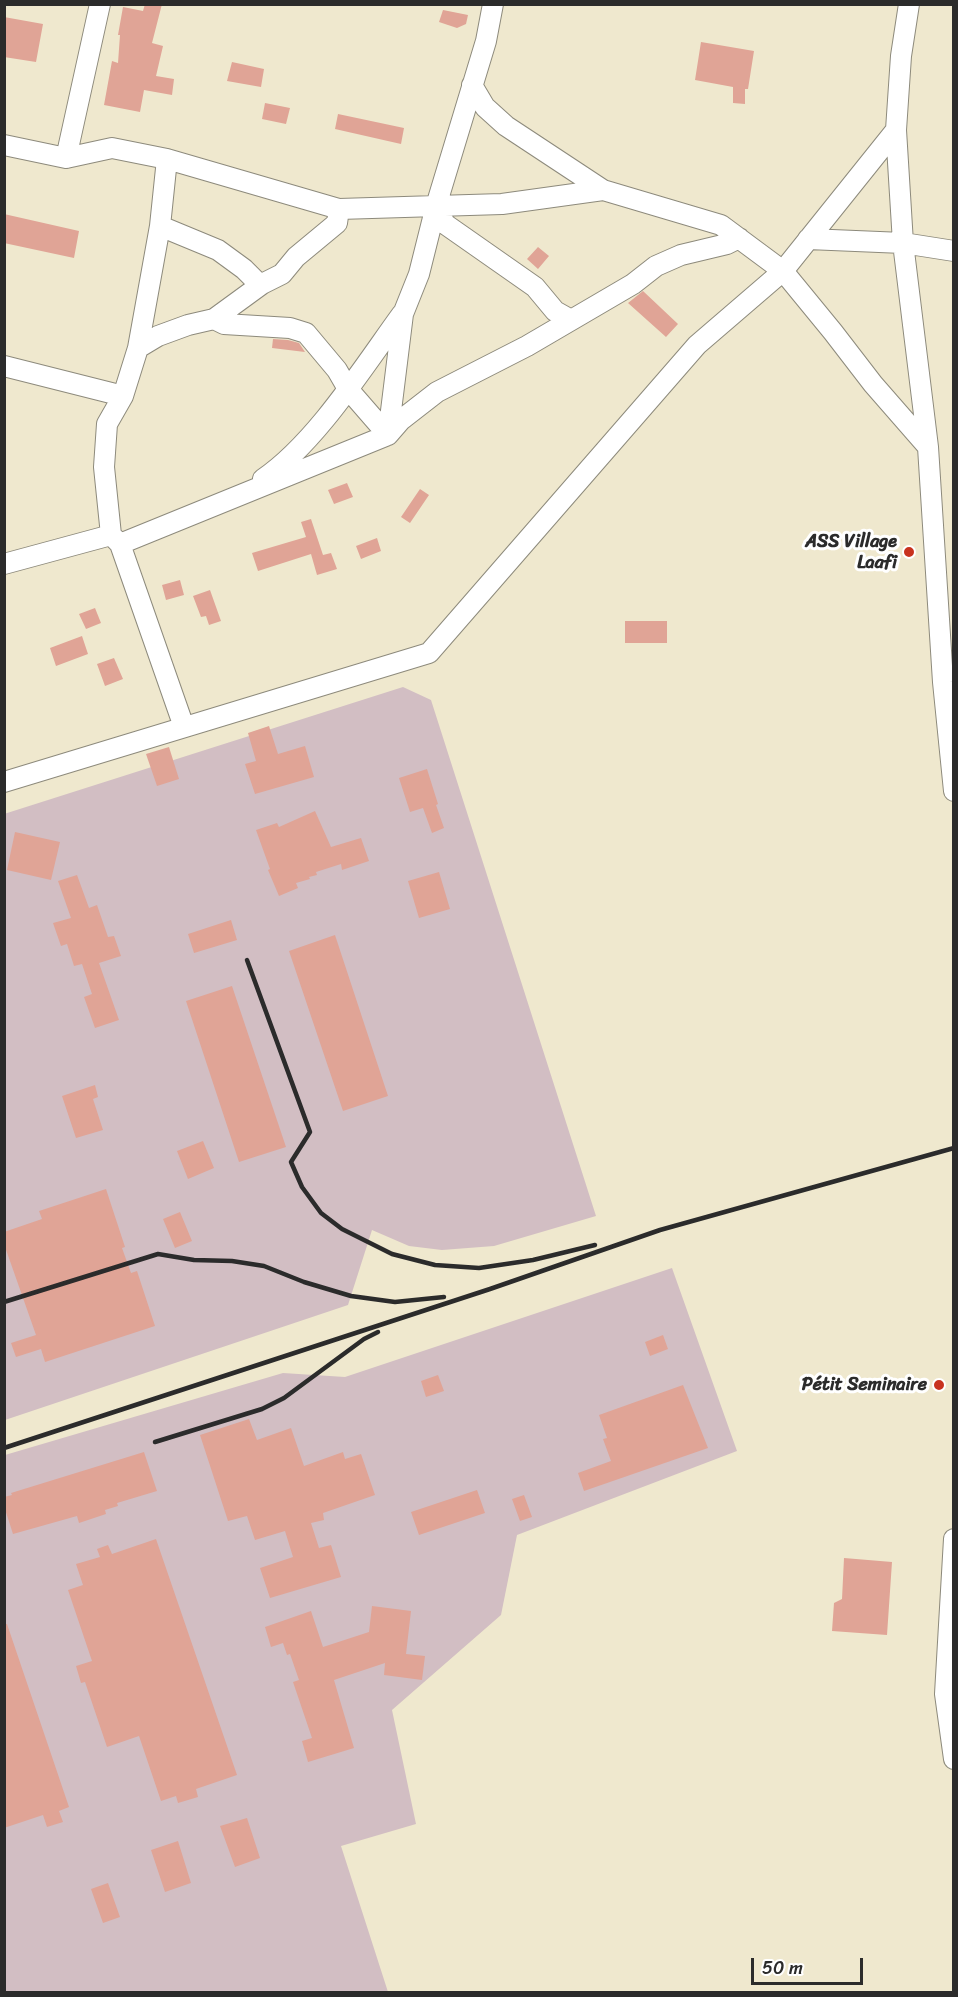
<!DOCTYPE html>
<html>
<head>
<meta charset="utf-8">
<style>
  body { margin:0 }
  #map { position:relative; width:958px; height:1997px; overflow:hidden; background:#efe8ce; font-family:Sriracha,sans-serif }
  canvas { display:block }
  .frame { position:absolute; inset:0; border:6px solid #2b2b2b; pointer-events:none }
  .scale { position:absolute; left:751px; top:1958px; width:112px; height:27px; box-sizing:border-box; border:3px solid #2b2b2b; border-top:0; padding-left:8px; font-size:18px; line-height:21px; white-space:nowrap; color:#2b2b2b; -webkit-text-stroke:4px #fff; paint-order:stroke }
</style>
</head>
<body>
<div id="map">
<canvas width="958" height="1997"></canvas>
<div class="frame"></div>
<div class="scale">50 m</div>
</div>
<script>
const context = document.querySelector('canvas').getContext('2d');
context.lineJoin = 'round';
function fillPath(path, color) {
  context.fillStyle = color;
  context.fill(path, 'evenodd');
}
function strokePath(path, color, width, dash) {
  context.strokeStyle = color;
  context.lineWidth = width;
  context.lineCap = dash ? 'butt' : 'round';
  context.setLineDash(dash || []);
  context.stroke(path);
}
function label(font, color, halo, rows, align = 'center') {
  context.font = font + ' Sriracha,sans-serif';
  context.lineWidth = 6;
  context.setLineDash([]);
  context.textBaseline = 'middle';
  context.strokeStyle = halo;
  context.fillStyle = color;
  for (const [text, x, y, turn = 0] of rows) {
    context.save();
    context.translate(x, y);
    context.rotate((+turn || 0) * Math.PI / 180);
    context.textAlign = isNaN(turn) ? turn : align;
    if (halo) context.strokeText(text, 0, 0);
    context.fillText(text, 0, 0);
    context.restore();
  }
}
fillPath(new Path2D(`
  M403 687 431 700 596 1216 494 1246 442 1250 409 1246 372 1230 348 1305 5 1420 4 814Z
  M672 1268 737 1451 517 1535 501 1615 392 1710 416 1824 341 1846 388 1992H5V1455L283 1373 345 1377Z`), '#d2bec3');
fillPath(new Path2D(`
  M145 4H162L152 43 163 46 156 76 174 79 172 95 144 90 140 112 104 105 112 61 118 63 120 35H118L123 7 143 11Z
  M443 10 468 15 466 24 457 28 439 22Z
  M4 17 43 24 36 62 4 57Z
  M701 42 754 51 748 89H745V104L733 103V87L695 80Z
  M232 62 264 69 261 87 227 81Z
  M265 103 290 108 286 124 262 119Z
  M338 114 404 128 401 144 335 129Z
  M4 214 79 231 74 258 4 243Z
  M538 247 549 256 538 269 527 259Z
  M643 291 678 324 666 337 628 303Z
  M273 339 288 340 299 343 305 352 272 348Z
  M347 483 353 497 334 504 328 490Z
  M420 489 429 495 410 523 401 517Z
  M311 519 323 555 331 553 337 569 317 575 311 554 258 571 252 553 306 537 301 522Z
  M377 538 381 551 361 559 356 546Z
  M180 580 184 595 166 600 162 585Z
  M210 590 221 621 209 625 206 616 201 617 193 596Z
  M95 608 101 623 86 629 79 614Z
  M625 621H667V643H625Z
  M82 636 88 654 56 666 50 648Z
  M114 658 123 679 105 686 97 664Z
  M269 726 278 754 305 746 314 777 255 794 245 764 256 761 248 733Z
  M169 747 179 779 157 786 146 754Z
  M427 769 438 804 436 805 444 828 432 833 423 808 410 812 399 778Z
  M315 811 331 847 361 838 369 861 342 870 341 864 316 872 317 875 309 877 310 879 296 883 298 888 279 896 268 870 270 869 256 830 277 823 279 827Z
  M15 832 60 842 51 880 7 870Z
  M439 872 450 909 419 918 408 881Z
  M77 875 89 908 97 905 108 937 114 936 121 956 99 963 119 1020 95 1028 84 997 92 994 82 964 74 966 67 944 61 946 53 923 71 918 58 881Z
  M231 920 237 940 194 953 188 934Z
  M335 935 388 1096 343 1111 289 951Z
  M232 986 286 1147 239 1162 186 1001Z
  M95 1085 98 1097 93 1099 103 1130 76 1138 62 1096Z
  M203 1141 214 1168 188 1179 177 1151Z
  M106 1189 125 1247 122 1248 131 1273 137 1271 155 1326 45 1362 41 1349 16 1357 11 1343 36 1335 4 1244V1232L42 1219 39 1211Z
  M180 1212 192 1241 175 1248 163 1219Z
  M663 1335 668 1349 650 1356 645 1342Z
  M438 1375 444 1391 426 1397 421 1381Z
  M683 1385 708 1448 584 1491 578 1473 611 1461 603 1439 607 1438 599 1415Z
  M249 1419 257 1440 291 1428 304 1466 343 1452 345 1459 361 1454 375 1495 323 1513 324 1520 311 1523 319 1548 331 1545 341 1577 270 1598 260 1568 293 1557 285 1531 255 1540 247 1516 228 1521 200 1435Z
  M144 1452 157 1491 117 1503 118 1506 105 1510 106 1514 79 1523 77 1516 13 1534 4 1506V1497L12 1495 11 1493Z
  M477 1490 485 1513 419 1535 411 1512Z
  M524 1495 532 1517 520 1521 512 1499Z
  M156 1539 237 1775 196 1789 198 1797 178 1803 176 1796 161 1801 139 1736 107 1747 85 1682 81 1683 76 1666 92 1661 68 1590 83 1585 76 1564 100 1557 97 1549 108 1545 112 1554Z
  M844 1558 892 1562 887 1635 832 1631 834 1603 842 1599Z
  M372 1606 411 1611 406 1654 425 1656 422 1680 384 1675 385 1663 334 1680 354 1748 308 1762 302 1741 312 1738 293 1682 299 1680 290 1654 287 1655 283 1643 271 1647 265 1627 311 1611 323 1647 369 1632Z
  M4 1624H7L69 1807 59 1811 63 1822 47 1827 43 1815 4 1828Z
  M247 1818 260 1858 235 1867 220 1826Z
  M178 1841 191 1883 165 1892 151 1850Z
  M108 1883 120 1917 103 1923 91 1889Z`), '#e0a496');
const minor = new Path2D(`
  M909 4 901 56 896 130 903 243 928 447 943 682 954 791
  M472 85 485 107 506 126 603 190
  M4 145 66 158 112 148 167 159 339 209 502 204 603 190 721 225 783 271 833 332 873 384 928 447
  M66 158 100 4
  M436 206 445 224 535 287 555 311 571 320
  M160 226 218 250 244 269 258 283 262 284
  M808 239 903 243 954 251
  M214 319 224 324 290 328 306 333 337 370 348 389 388 435
  M138 348 158 336 188 325 214 319 262 284 282 274 296 257 337 223 339 209
  M4 366 123 396
  M388 435 403 314 419 274 436 206 486 41 493 4
  M263 479C316 443 364 366 402 314
  M111 535 104 467 107 424 123 396 138 348 160 226 167 159
  M120 544 184 727
  M4 564 111 535 120 544 388 435 401 420 437 392 527 346 633 284 656 266 681 255 727 244 739 238
  M4 782 429 653 697 345 783 271 896 130
  M954 1539 945 1694 954 1759`);
strokePath(minor, '#8d8a7c', 22);
strokePath(minor, '#fff', 20);
strokePath(new Path2D(`
  M247 960 310 1132 291 1162 302 1187 321 1213 342 1229 392 1254 435 1265 479 1268 533 1260 595 1245
  M4 1302 158 1254 194 1260 232 1261 264 1266 304 1282 351 1296 395 1302 444 1297
  M155 1442 262 1409 284 1398 364 1339 378 1332
  M4 1448 490 1289 660 1230 954 1148`), '#2b2b2b', 4.5);
for (const [x, y, r, color] of [
  [909,552,6,"#c8321e"],
  [939,1385,6,"#c8321e"]
]) {
  const dot = new Path2D();
  dot.arc(x, y, r, 0, 2 * Math.PI);
  context.fillStyle = color;
  context.fill(dot);
  strokePath(dot, '#fff', 2);
}
label('bold 18px', '#2b2b2b', '#fff', [
  ["ASS Village",897,542],
  ["Laafi",897,563],
  ["Pétit Seminaire",927,1385]
], 'right');
</script>
</body>
</html>
